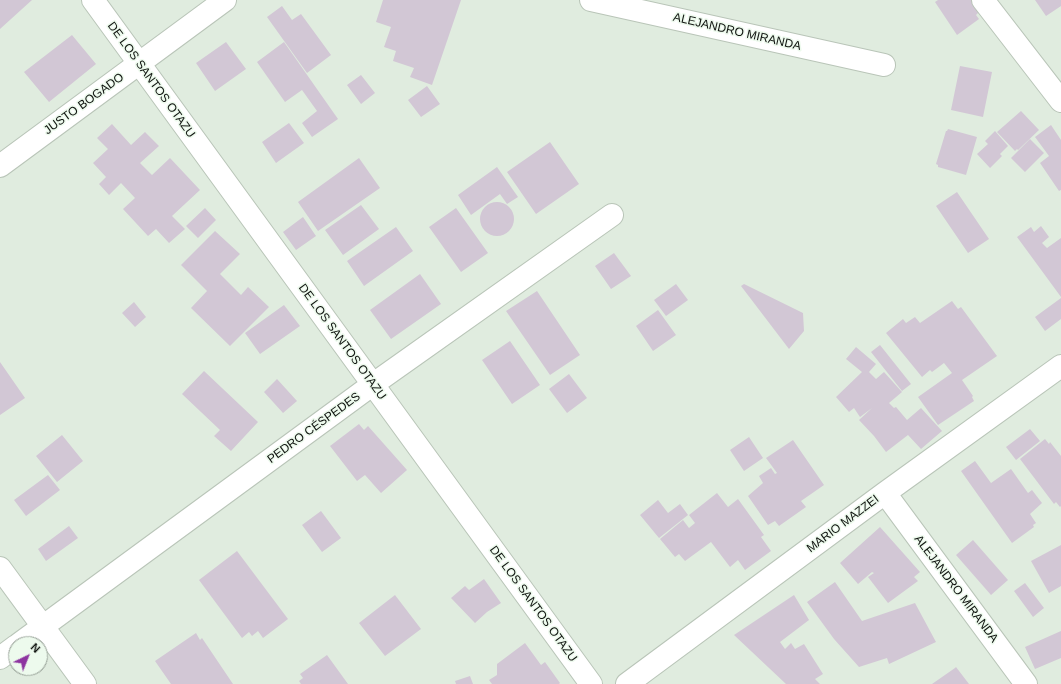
<!DOCTYPE html>
<html>
<head>
<meta charset="utf-8">
<style>
  body { margin:0 }
  #map { position:relative; width:1061px; height:684px; overflow:hidden; background:#e0ecdf; font-family:Helvetica,sans-serif }
  canvas { display:block }
  .north { position:absolute; left:8px; top:636px; width:40px; height:40px; box-sizing:border-box; background:#edfaed; border:1px solid #949e94; border-radius:50%; rotate:43deg; font-size:11px; font-weight:700; line-height:16px; text-align:center; color:#0f130f }
  .north::after { content:''; display:block; margin:auto; width:14px; height:18px; background:#8d34a0; clip-path:polygon(50% 0,100% 100%,50% 72%,0 100%) }
</style>
</head>
<body>
<div id="map">
<canvas width="1061" height="684"></canvas>
<div class="north">N</div>
</div>
<script>
const context = document.querySelector('canvas').getContext('2d');
context.lineJoin = 'round';
function fillPath(path, color) {
  context.fillStyle = color;
  context.fill(path, 'evenodd');
}
function strokePath(path, color, width, dash) {
  context.strokeStyle = color;
  context.lineWidth = width;
  context.lineCap = dash ? 'butt' : 'round';
  context.setLineDash(dash || []);
  context.stroke(path);
}
function label(font, color, halo, rows, align = 'center') {
  context.font = font + ' Helvetica,sans-serif';
  context.lineWidth = 3;
  context.setLineDash([]);
  context.textBaseline = 'middle';
  context.strokeStyle = halo;
  context.fillStyle = color;
  for (const [text, x, y, turn = 0] of rows) {
    context.save();
    context.translate(x, y);
    context.rotate((+turn || 0) * Math.PI / 180);
    context.textAlign = isNaN(turn) ? turn : align;
    if (halo) context.strokeText(text, 0, 0);
    context.fillText(text, 0, 0);
    context.restore();
  }
}
fillPath(new Path2D(`
  M0 0H32L0 29Z
  M383 0H461L432 85 410 77 414 68 393 61 396 51 384 47 391 27 376 22Z
  M938 0H971L980 11 976 15 979 19 957 35 935 2Z
  M1035 0H1061V6L1046 16Z
  M282 6 292 20 301 14 331 55 307 73 267 17Z
  M72 35 96 64 49 102 24 72Z
  M226 42 246 69 215 91 196 63Z
  M284 42 338 119 312 137 302 123 317 111 302 90 285 102 257 62Z
  M960 66 992 72 983 117 951 110Z
  M361 75 375 93 361 104 347 85Z
  M427 86 440 104 421 117 408 100Z
  M1021 111 1039 130 1018 150 1017 149 1015 151 997 132Z
  M289 123 304 143 276 163 262 142Z
  M112 124 131 145 145 132 159 146 140 163 152 175 170 158 200 190 172 216 185 229 169 243 156 229 148 236 123 209 135 198 121 183 109 195 99 184 106 177 93 163 108 149 97 138Z
  M1051 125 1061 140V190L1059 191 1040 163 1049 156 1035 137Z
  M948 129 977 137 966 175 938 167V165L936 164 946 131H947Z
  M995 131 1008 146 1000 154 1002 156 990 168 977 154 988 144 985 141Z
  M1030 139 1044 153 1025 172 1011 158Z
  M550 142 579 184 536 214 507 172Z
  M359 158 380 188 318 231 298 202Z
  M497 167 518 197 507 204 500 194 471 215 458 195Z
  M957 192 989 239 968 253 936 206Z
  M480 219a17 17 0 1 1 34 0a17 17 0 1 1-34 0Z
  M361 205 379 229 343 255 325 230Z
  M205 208 216 220 198 238 186 226Z
  M456 208 488 253 461 272 429 227Z
  M303 217 316 236 296 250 283 232Z
  M1041 226 1049 237 1042 243 1047 248 1061 238V297L1017 237 1031 227 1034 232Z
  M396 227 413 251 364 286 347 261Z
  M215 231 240 254 220 274 241 295 248 287 269 307 230 346 191 308 207 291 181 265Z
  M614 253 631 276 611 289 595 266Z
  M420 274 441 304 391 339 370 310Z
  M676 284 688 300 666 316 654 300Z
  M744 284 803 313 804 331 789 349 741 286Z
  M537 291 580 355 550 375 506 311Z
  M1061 298V319L1045 331 1035 317Z
  M952 301 958 309 961 307 997 356 962 380 973 396 972 397 974 401 938 425 918 397 952 373 944 363 932 372 930 370 922 377 886 333 903 319 906 323 915 317 920 323Z
  M134 302 146 317 135 327 122 313Z
  M284 305 300 326 260 354 245 333Z
  M658 310 676 335 653 351 636 326Z
  M510 341 540 385 512 404 482 360Z
  M880 345 911 384 902 391 871 352Z
  M856 347 876 364 869 372 876 379 884 372 902 392 889 403 894 408 896 407 907 420 921 408 942 431 921 449 908 435 886 452 874 436 859 420 872 408 860 417 854 408 849 412 836 397 862 372 846 359Z
  M0 362 25 398 0 415Z
  M204 371 258 422 231 451 214 436 220 430 182 394Z
  M569 374 587 398 567 413 549 389Z
  M277 379 297 401 283 413 264 392Z
  M359 424 364 430 368 426 407 470 381 493 365 475 357 481 330 446Z
  M1030 429 1040 441 1016 460 1006 447Z
  M62 435 83 461 57 482 36 456Z
  M749 437 763 458 744 471 730 450Z
  M1045 439 1049 444 1050 442 1061 456V506L1060 507 1056 502 1054 504 1020 459Z
  M793 440 824 485 801 501 806 507 779 526 775 521 768 525 748 496 763 483 759 476 771 468 775 474 777 473 766 458Z
  M975 461 991 483 1011 469 1028 493 1032 490 1042 503 1030 514 1036 523 1033 525 1034 527 1012 543 961 471Z
  M48 475 60 490 26 516 14 500Z
  M717 493 728 507 738 499 764 535 761 537 771 551 745 570 738 560 730 567 711 542 685 561 679 554 675 557 660 539 683 520 689 528 695 523 689 515Z
  M658 500 668 513 680 504 688 515 659 538 640 515Z
  M321 511 341 538 322 552 302 525Z
  M69 526 78 538 46 561 38 549Z
  M880 527 920 572 914 577 918 581 888 603 868 577 874 573 872 572 858 584 840 563Z
  M973 540 1008 580 991 595 956 555Z
  M1061 545V586L1049 593 1031 561Z
  M237 551 288 619 263 638 258 631 252 636 249 632 242 638 199 580Z
  M484 579 501 603 487 612 475 623 451 598 465 586 469 590Z
  M835 582 862 621 915 603 936 642 889 664 887 658 859 667 834 639 807 602Z
  M1025 583 1044 608 1033 617 1014 591Z
  M395 595 421 629 385 656 359 623Z
  M794 595 809 620 780 642 785 649 791 643 795 649 804 644 823 674 815 679 820 684H786L734 635Z
  M1061 631V658L1035 669 1025 647Z
  M196 633 200 640 202 638 233 684H171L155 661Z
  M525 643 541 665 545 662 560 683 559 684H492L489 680 497 675V664Z
  M327 655 348 684H301L299 681 303 678 300 674Z
  M956 667 969 684H932L955 668Z
  M470 676 473 684H456L455 681Z`), '#d2c7d5');
const minor = new Path2D(`
  M93 0 591 684
  M591 0 884 65
  M983 0 1061 101
  M0 166 225 0
  M885 493 1026 684
  M0 568 85 684
  M19 644 372 385 612 215
  M0 658 16 646
  M627 684 885 493 1061 366`);
strokePath(minor, '#b9c5b8', 24);
strokePath(minor, '#fff', 22);
label('12px', '#0f130f', '#edfaed', [
  ["ALEJANDRO MIRANDA",737,32,13],
  ["DE LOS SANTOS OTAZU",151,80,54],
  ["JUSTO BOGADO",84,104,-36],
  ["DE LOS SANTOS OTAZU",342,342,54],
  ["PEDRO CÉSPEDES",314,428,-36],
  ["MARIO MAZZEI",843,524,-37],
  ["ALEJANDRO MIRANDA",956,589,53],
  ["DE LOS SANTOS OTAZU",533,604,54]
]);
</script>
</body>
</html>
